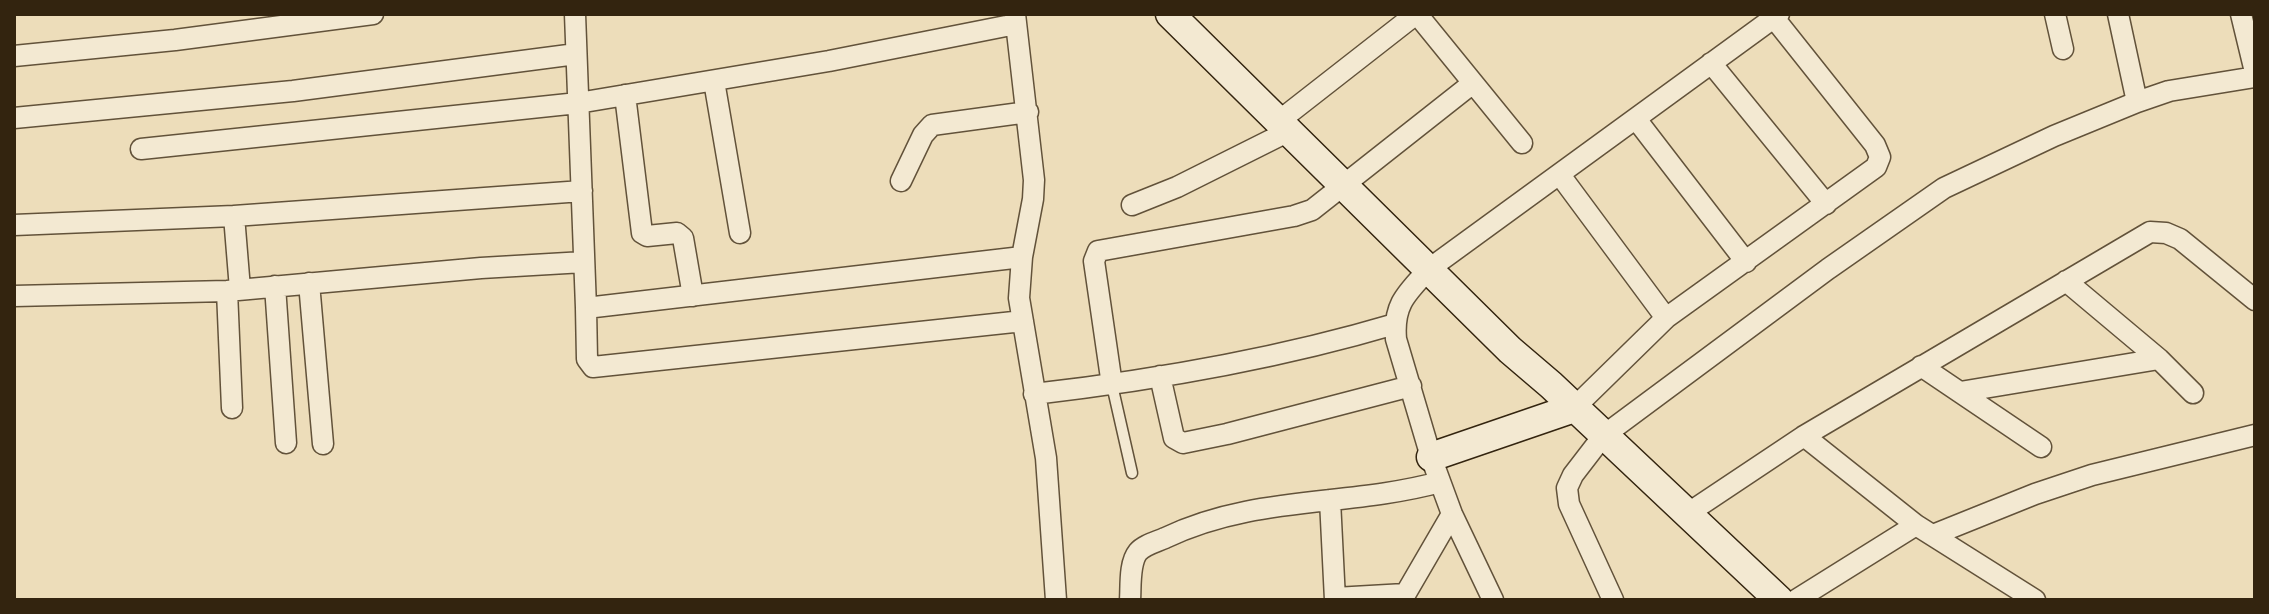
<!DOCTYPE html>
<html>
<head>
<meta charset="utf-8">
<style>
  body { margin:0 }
  #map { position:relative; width:2269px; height:614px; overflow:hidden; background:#edddba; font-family:"Gentium Book Plus",serif }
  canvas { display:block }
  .frame { position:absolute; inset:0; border:16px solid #33240f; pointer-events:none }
</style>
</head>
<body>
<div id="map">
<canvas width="2269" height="614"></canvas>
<div class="frame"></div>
</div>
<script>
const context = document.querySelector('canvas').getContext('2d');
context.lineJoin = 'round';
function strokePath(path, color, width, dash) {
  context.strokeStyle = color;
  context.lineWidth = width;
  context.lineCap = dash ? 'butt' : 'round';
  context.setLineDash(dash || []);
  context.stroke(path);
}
const lane = new Path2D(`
  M1112 385 1132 473`);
const street = new Path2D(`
  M575 14 586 308 1022 257
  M1015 14 1034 180 1033 199 1022 257 1019 298 1046 458 1056 600
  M1417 14 1522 143
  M2055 14 2063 49
  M2118 14 2137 102
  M2241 14 2255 72
  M14 56 175 40 373 14
  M1711 63 1826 204
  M714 81 740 233
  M625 95 642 233 647 236 677 233 683 238 693 296
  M14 118 293 91 576 54
  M1636 119 1746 262
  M1279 121 1416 14
  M141 149 578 103 829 61 1016 24
  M1560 175 1666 318
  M901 181 923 135 932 125 1028 112
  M1132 205 1177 187 1289 131
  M234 216 240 289
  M14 225 234 216 582 191
  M2066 281 2159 359 2193 393
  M309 283 323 444
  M275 286 286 443
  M227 291 232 408
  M14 296 227 291 481 268 584 262
  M586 308 587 359 593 367 1023 321
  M1921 366 2041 447
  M1160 376 1174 438 1183 443 1227 434 1411 386
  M1112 385 1094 261 1098 251 1294 216 1312 210 1473 83
  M1960 392 2159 359
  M1034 394C1156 380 1277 359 1395 324
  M1574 408 1666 318 1876 167 1880 157 1875 145 1774 18
  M1804 436 1916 525 2035 600
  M1330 500 1335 600
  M1687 514 1804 436 2150 232 2166 233 2180 239 2255 300
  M1933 535 2035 494 2092 475 2255 435
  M1335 598 1405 594
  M1130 600C1131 586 1129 563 1138 552 1144 545 1156 542 1165 538 1254 495 1348 507 1440 482
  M1402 600 1452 514
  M1493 600 1452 514 1431 457 1396 339C1393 304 1407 293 1429 269L1779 14
  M1613 600 1569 504 1567 488 1573 475 1603 436 1828 269 1944 188 2054 136 2137 102 2169 91 2255 77
  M1796 600 1916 525`);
const secondary = new Path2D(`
  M1170 14 1510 350 1551 385 1779 600
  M1431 457 1574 408`);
strokePath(lane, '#62523a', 13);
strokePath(street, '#62523a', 23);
strokePath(secondary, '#33240f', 31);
strokePath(lane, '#f3e9d2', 10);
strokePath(street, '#f3e9d2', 20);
strokePath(secondary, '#f3e9d2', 28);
</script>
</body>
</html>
